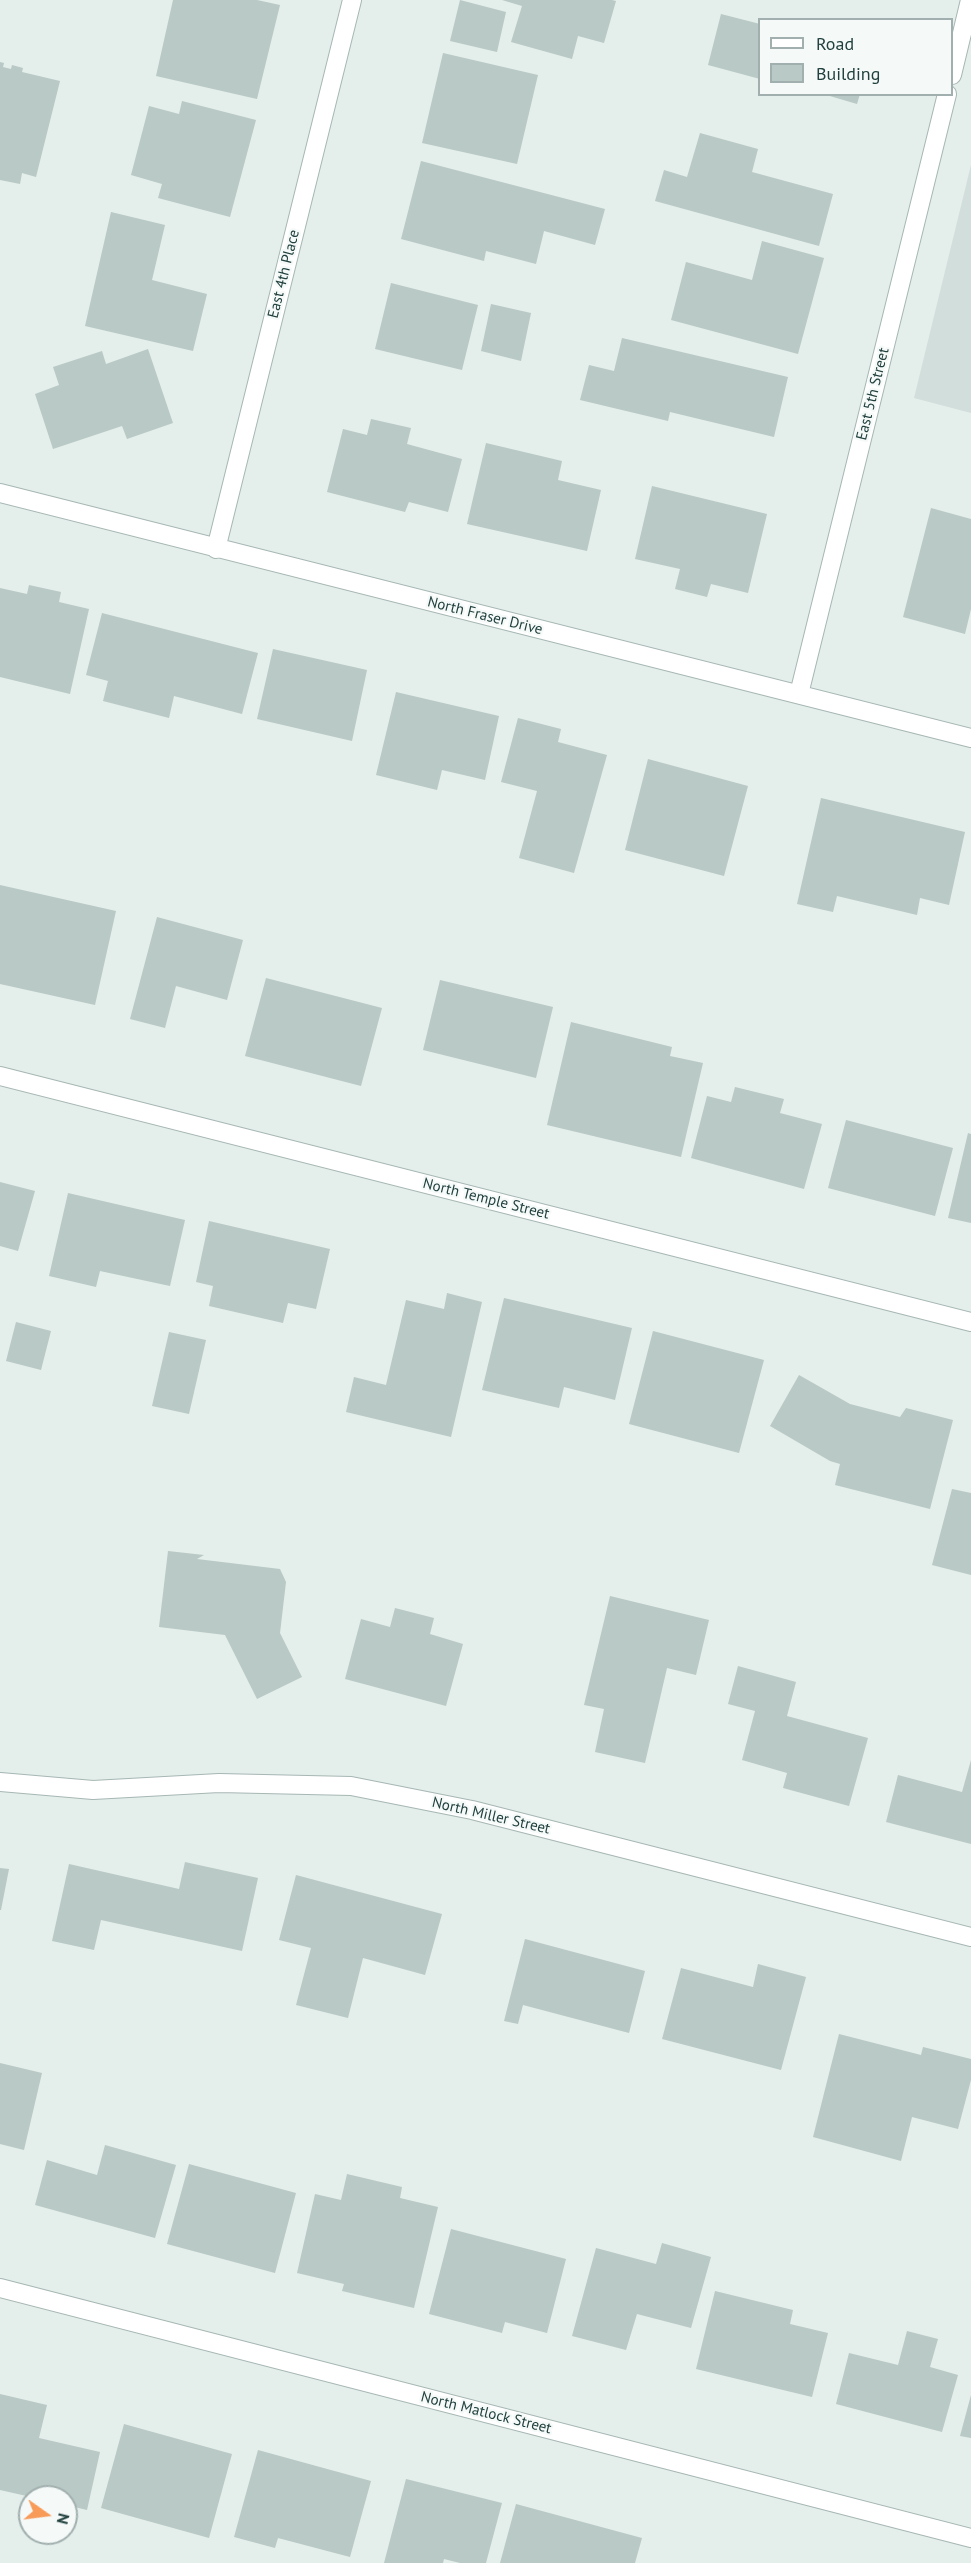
<!DOCTYPE html>
<html>
<head>
<meta charset="utf-8">
<style>
  body { margin:0 }
  #map { position:relative; width:971px; height:2563px; overflow:hidden; background:#e4eeeb; font-family:"PT Sans",sans-serif }
  canvas { display:block }
  .legend { position:absolute; left:758px; top:18px; width:195px; height:78px; box-sizing:border-box; background:#f5faf9; border:2px solid #a1b0ae; margin:0; padding:8px 10px; list-style:none; font-size:18px; color:#22413e }
  .legend li { display:flex; align-items:center; gap:12px; height:30px }
  .legend b { width:30px; border:2px solid #a1b0ae }
  .north { position:absolute; left:18px; top:2485px; width:60px; height:60px; box-sizing:border-box; background:#f5faf9; border:2px solid #a1b0ae; border-radius:50%; rotate:104deg; font-size:16px; font-weight:700; line-height:24px; text-align:center; color:#22413e }
  .north::after { content:''; display:block; margin:auto; width:21px; height:27px; background:#f89a58; clip-path:polygon(50% 0,100% 100%,50% 72%,0 100%) }
</style>
</head>
<body>
<div id="map">
<canvas width="971" height="2563"></canvas>
<ul class="legend">
<li><b style="height:8px;background:#fff"></b>Road</li>
<li><b style="height:16px;background:#b9c9c5"></b>Building</li>
</ul>
<div class="north">N</div>
</div>
<script>
const context = document.querySelector('canvas').getContext('2d');
context.lineJoin = 'round';
function fillPath(path, color) {
  context.fillStyle = color;
  context.fill(path, 'evenodd');
}
function strokePath(path, color, width, dash) {
  context.strokeStyle = color;
  context.lineWidth = width;
  context.lineCap = dash ? 'butt' : 'round';
  context.setLineDash(dash || []);
  context.stroke(path);
}
function label(font, color, halo, rows, align = 'center') {
  context.font = font + ' "PT Sans",sans-serif';
  context.lineWidth = 4.5;
  context.setLineDash([]);
  context.textBaseline = 'middle';
  context.strokeStyle = halo;
  context.fillStyle = color;
  for (const [text, x, y, turn = 0] of rows) {
    context.save();
    context.translate(x, y);
    context.rotate((+turn || 0) * Math.PI / 180);
    context.textAlign = isNaN(turn) ? turn : align;
    if (halo) context.strokeText(text, 0, 0);
    context.fillText(text, 0, 0);
    context.restore();
  }
}
fillPath(new Path2D(`
  M971 165V413L914 398Z`), '#d2dedb');
fillPath(new Path2D(`
  M173 0H257L280 5 257 99 156 76Z
  M460 0 506 12 497 52 450 41Z
  M502 0H612L616 1 604 43 578 36 572 59 511 42 522 6Z
  M721 14 760 24V79L708 65Z
  M443 53 538 75 517 164 422 143Z
  M0 62 4 63 3 67 11 69 12 65 23 68 22 72 60 81 36 177 22 173 20 184 0 180Z
  M823 94H860L857 104Z
  M182 101 256 120 230 217 158 198 162 184 131 175 149 106 179 114Z
  M700 133 758 149 752 172 833 194 819 246 655 201 664 170 687 177Z
  M421 161 605 209 595 245 544 231 536 264 486 251 484 261 401 239Z
  M111 212 165 225 152 280 207 294 193 351 85 326Z
  M762 241 824 258 798 354 671 320 686 262 752 280Z
  M391 283 478 305 462 370 375 349Z
  M491 304 531 313 521 361 481 351Z
  M622 338 788 377 774 437 670 412 668 421 580 400 589 365 614 371Z
  M148 349 173 423 127 439 122 426 53 449 35 394 59 385 53 367 102 351 106 364Z
  M371 419 411 428 407 444 462 459 448 512 409 502 405 512 327 492 343 429 367 435Z
  M486 443 562 461 558 480 601 490 587 551 467 524Z
  M652 486 767 514 748 593 711 584 707 597 675 589 680 569 635 559Z
  M931 508 971 519V609L965 634 903 617Z
  M29 585 61 592 59 602 89 609 70 694 0 677V588L27 594Z
  M102 613 258 653 242 714 174 696 169 718 103 701 108 681 86 675Z
  M273 649 367 670 352 741 257 719Z
  M396 692 499 716 485 780 442 770 437 790 376 775Z
  M518 718 561 729 558 742 607 755 574 873 519 858 537 791 501 782Z
  M648 759 748 786 724 876 625 850Z
  M821 798 965 832 949 905 920 898 917 915 837 896 833 912 797 904Z
  M0 885 116 911 95 1005 0 984Z
  M157 917 243 940 227 1000 176 986 165 1028 130 1019Z
  M266 978 382 1008 361 1086 245 1056Z
  M440 980 553 1007 536 1078 423 1050Z
  M571 1022 672 1047 670 1056 703 1063 681 1157 547 1125Z
  M735 1087 784 1099 780 1113 822 1124 804 1189 691 1158 707 1096 731 1102Z
  M846 1120 953 1148 935 1216 828 1188Z
  M968 1133 971 1134V1223L948 1218Z
  M0 1182 35 1191 18 1251 0 1246Z
  M68 1193 185 1220 170 1286 100 1271 96 1287 49 1276Z
  M209 1221 330 1249 316 1309 288 1303 283 1323 209 1306 213 1286 196 1282Z
  M447 1293 482 1302 451 1437 346 1412 354 1377 386 1385 406 1300 444 1309Z
  M504 1298 632 1328 615 1400 564 1387 559 1408 482 1390Z
  M16 1322 51 1331 41 1370 6 1361Z
  M653 1331 764 1360 739 1453 629 1424Z
  M169 1332 206 1340 189 1414 152 1406Z
  M799 1375 850 1404 900 1417 906 1408 953 1420 930 1509 835 1485 840 1464 830 1461 770 1426Z
  M952 1489 971 1493V1575L932 1565Z
  M168 1551 204 1555 197 1559 280 1569 286 1582 280 1633 302 1677 257 1699 225 1635 159 1627Z
  M610 1596 709 1620 696 1675 667 1668 645 1763 595 1752 604 1709 584 1705Z
  M395 1608 434 1618 430 1634 463 1644 446 1706 345 1679 361 1619 390 1627Z
  M738 1666 796 1682 787 1716 868 1738 849 1806 783 1788 787 1773 742 1760 755 1711 728 1704Z
  M971 1760V1844L886 1822 898 1775 962 1792Z
  M185 1862 258 1878 242 1951 101 1920 94 1950 52 1941 69 1864 179 1889Z
  M0 1868 9 1869 1 1910H0Z
  M296 1875 442 1914 425 1975 363 1958 348 2018 296 2005 311 1948 279 1940Z
  M525 1939 645 1971 629 2033 523 2005 518 2024 504 2021Z
  M758 1964 806 1977 781 2070 662 2039 681 1968 753 1987Z
  M839 2034 921 2055 923 2047 971 2059V2080L958 2129 912 2117 901 2161 813 2137Z
  M0 2063 42 2073 24 2150 0 2144Z
  M105 2145 176 2165 155 2238 35 2205 47 2160 97 2175Z
  M189 2164 296 2193 275 2273 167 2244Z
  M347 2174 402 2187 400 2198 438 2207 414 2308 342 2291 344 2284 297 2273 315 2194 341 2200Z
  M451 2229 566 2259 547 2333 505 2322 502 2333 429 2314Z
  M662 2243 711 2257 691 2328 637 2314 626 2350 572 2336 596 2248 656 2264Z
  M715 2291 793 2310 790 2324 828 2333 812 2397 696 2369Z
  M907 2331 938 2339 930 2367 958 2375 942 2432 836 2404 849 2353 898 2365Z
  M0 2394 47 2405 39 2438 100 2452 87 2510 66 2505V2497H31L0 2490Z
  M971 2395V2438L960 2436Z
  M124 2424 232 2454 209 2538 101 2508Z
  M258 2450 371 2481 350 2557 278 2538 275 2548 234 2537Z
  M406 2479 502 2503 486 2563H460L444 2559 443 2563H384Z
  M516 2504 642 2538 635 2563H500Z`), '#b9c9c5');
const minor = new Path2D(`
  M952 75 970 0
  M0 493 971 738
  M216 549 352 0
  M799 694 947 94
  M0 1076 971 1322
  M0 1782 93 1790 219 1783 351 1786 472 1810 971 1937
  M0 2288 971 2538`);
strokePath(minor, '#a6b7b4', 20);
strokePath(minor, '#fff', 18);
label('15px', '#22413e', '#f5faf9', [
  ["East 4th Place",284,274,-76],
  ["East 5th Street",873,394,-76],
  ["North Fraser Drive",485,616,14],
  ["North Temple Street",486,1199,14],
  ["North Miller Street",491,1816,13],
  ["North Matlock Street",486,2413,14]
]);
</script>
</body>
</html>
